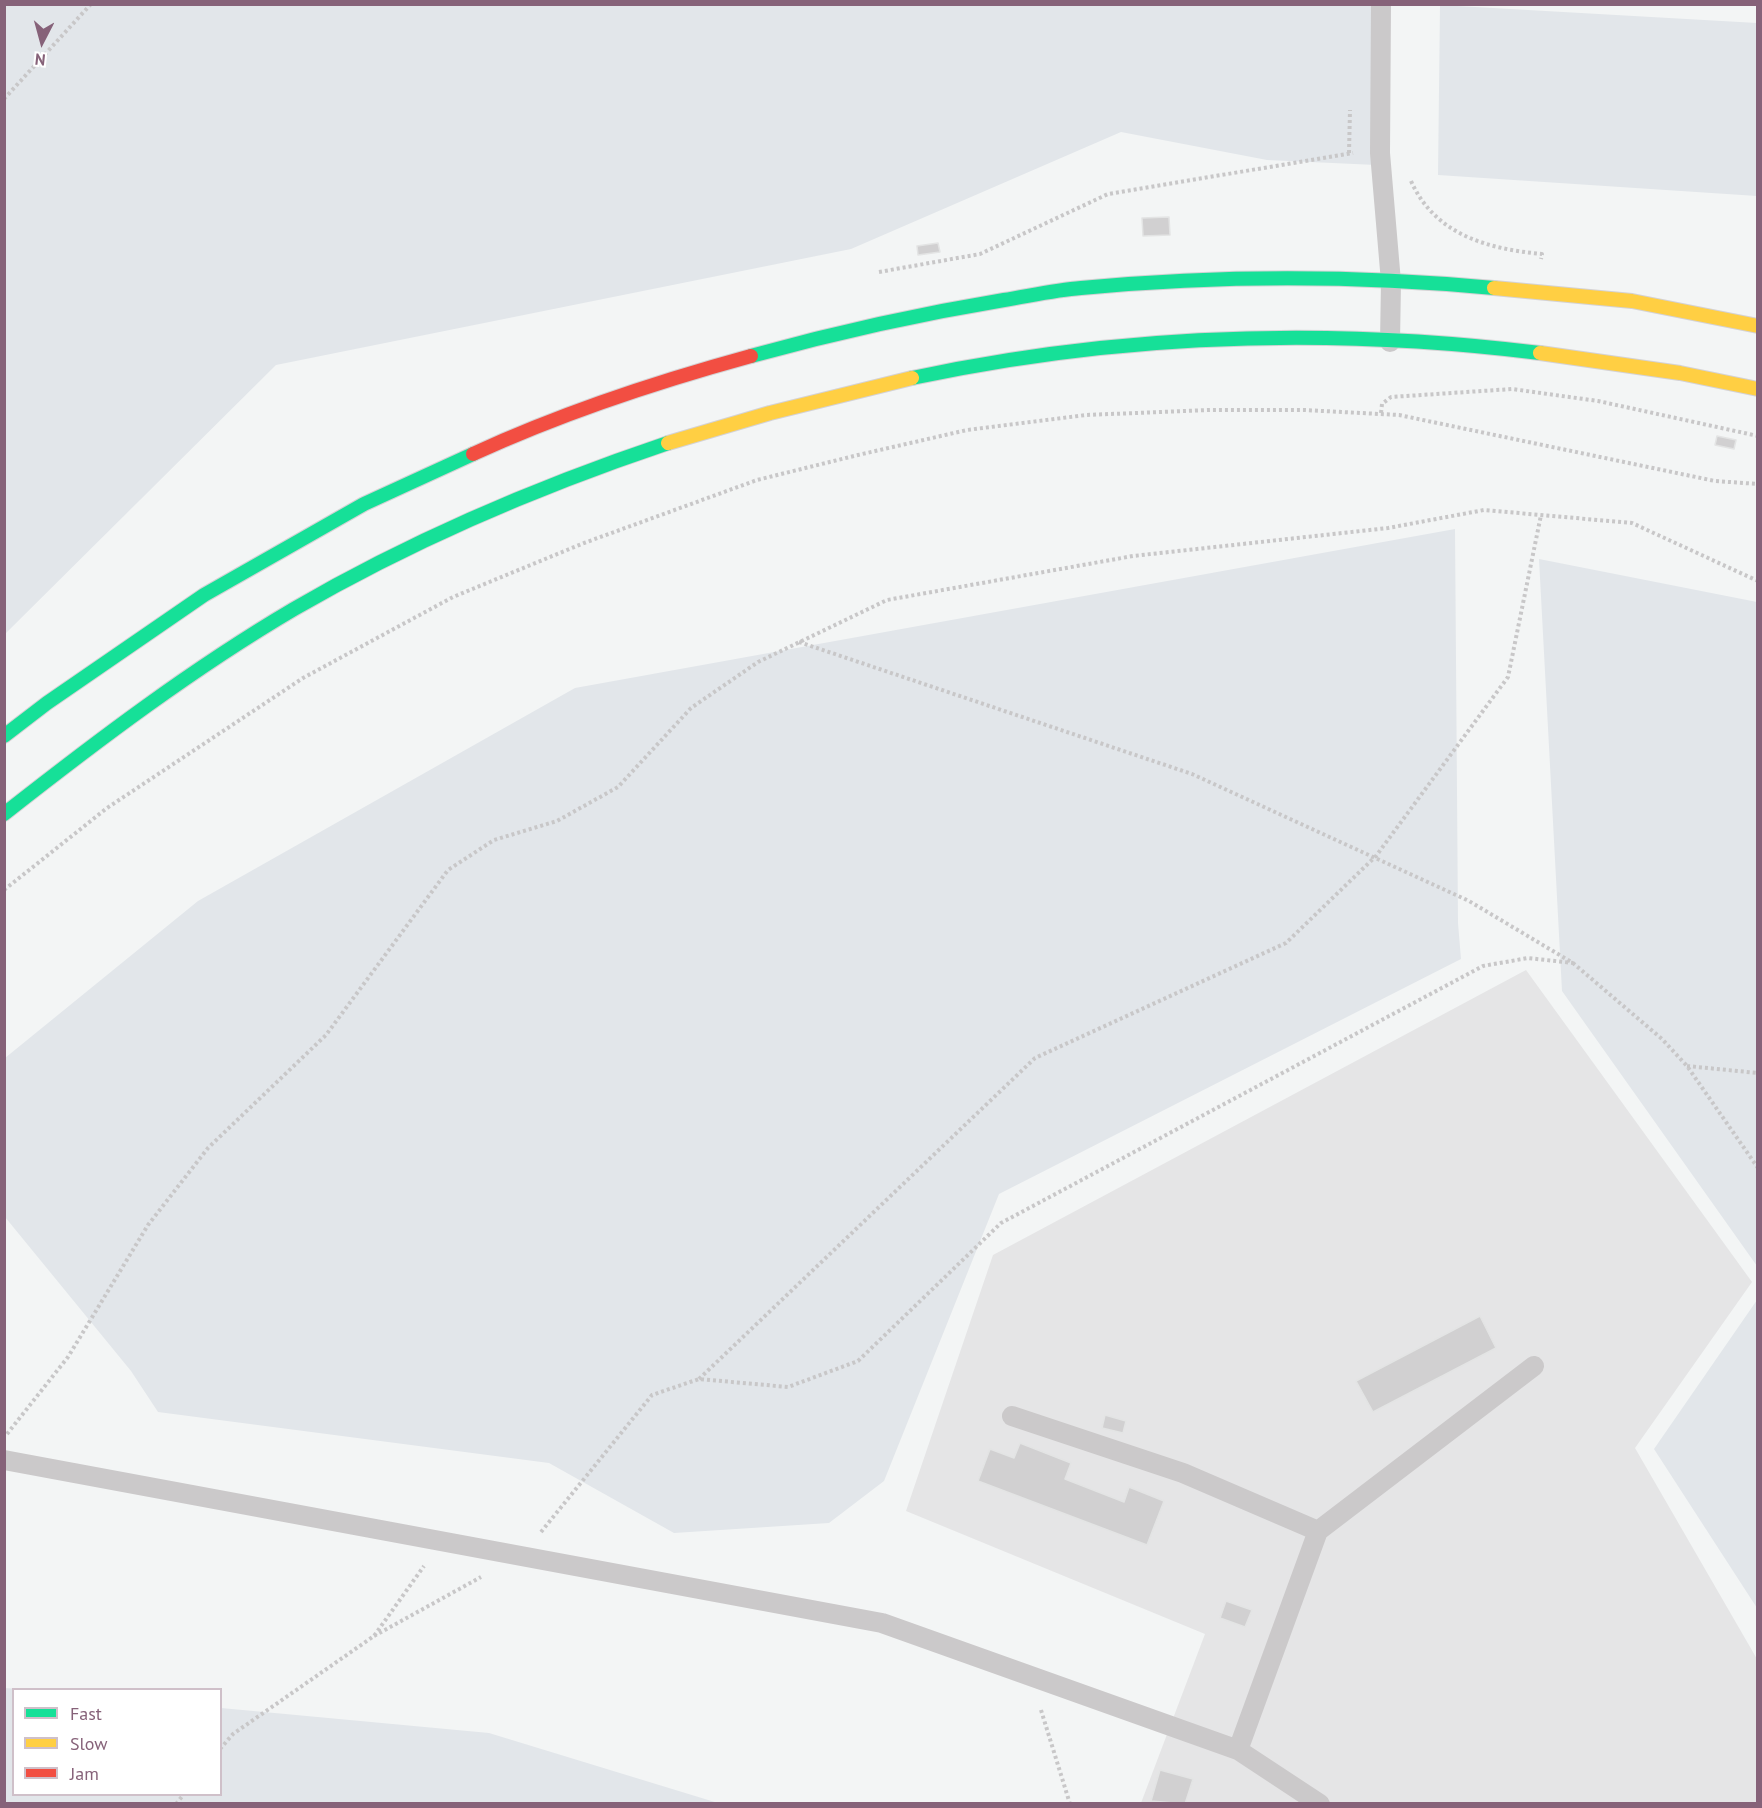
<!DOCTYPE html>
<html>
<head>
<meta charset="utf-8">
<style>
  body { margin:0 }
  #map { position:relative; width:1762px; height:1808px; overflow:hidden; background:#f3f5f5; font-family:"PT Sans",sans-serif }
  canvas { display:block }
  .frame { position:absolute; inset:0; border:6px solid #866279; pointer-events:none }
  .legend { position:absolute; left:12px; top:1688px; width:210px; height:108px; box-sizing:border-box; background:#fff; border:2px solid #cfc0c9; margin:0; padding:8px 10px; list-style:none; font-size:18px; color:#866279 }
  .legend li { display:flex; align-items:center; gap:12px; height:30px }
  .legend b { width:30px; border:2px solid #cfc0c9 }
  .north { position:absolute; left:12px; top:12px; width:60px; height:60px; -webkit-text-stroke:4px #fff; paint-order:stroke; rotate:186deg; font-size:16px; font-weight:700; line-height:24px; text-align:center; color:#866279 }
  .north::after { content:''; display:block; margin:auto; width:21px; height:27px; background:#866279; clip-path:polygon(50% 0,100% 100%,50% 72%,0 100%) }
</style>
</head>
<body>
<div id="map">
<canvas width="1762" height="1808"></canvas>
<div class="frame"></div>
<ul class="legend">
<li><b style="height:8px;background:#16e098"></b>Fast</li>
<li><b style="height:8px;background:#ffcf43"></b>Slow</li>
<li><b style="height:8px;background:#f24e42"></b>Jam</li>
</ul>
<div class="north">N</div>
</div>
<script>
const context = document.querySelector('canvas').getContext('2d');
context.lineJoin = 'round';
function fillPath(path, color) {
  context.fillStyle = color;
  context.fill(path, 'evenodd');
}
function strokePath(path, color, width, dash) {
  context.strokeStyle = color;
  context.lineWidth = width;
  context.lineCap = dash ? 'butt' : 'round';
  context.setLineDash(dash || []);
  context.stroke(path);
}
fillPath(new Path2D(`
  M1526 970 1752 1282 1635 1448 1757 1659V1803H1141L1205 1634 906 1511 993 1255Z`), '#e5e5e6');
fillPath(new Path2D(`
  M5 5H1376V165L1267 160 1121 132 851 249 276 365 5 634Z
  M1440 5 1757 23V196L1438 175Z
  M1455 529 1458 923 1461 959 999 1194 884 1481 829 1523 674 1533 549 1463 158 1412 131 1371 5 1217V1058L198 901 575 688Z
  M1539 559 1757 602V1266L1562 991Z
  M1757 1300V1608L1654 1449Z
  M4 1688 22 1689 14 1690V1794H220L221 1708 489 1733 718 1803H5Z`), '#e2e6ea');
const building = new Path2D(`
  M1169 217 1170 235 1143 236 1142 218Z
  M938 243 940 252 918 255 917 246Z
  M1717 436 1736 440 1734 449 1715 445Z
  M1480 1316 1496 1348 1373 1412 1356 1381Z
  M1105 1415 1126 1421 1123 1433 1102 1428Z
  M1020 1443 1071 1463 1065 1479 1124 1502 1129 1487 1164 1501 1147 1545 978 1481 990 1449 1014 1458Z
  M1226 1601 1252 1610 1245 1627 1220 1618Z
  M1160 1770 1193 1779 1185 1804 1151 1801Z`);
fillPath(building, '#d1d0d1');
strokePath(building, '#e3e4e4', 1.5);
const fast = new Path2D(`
  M751 356C834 333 919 314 1004 300 1029 296 1055 290 1081 288 1218 275 1357 275 1494 288
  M912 378C1118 334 1330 327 1540 353
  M4 736 47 703 204 595 364 504 473 454
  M4 814C97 741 192 669 294 609 411 541 540 486 668 443`);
const slow = new Path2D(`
  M1494 288 1632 301 1758 326
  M1540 353 1680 373 1758 389
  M668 443 770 413 912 378`);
const jam = new Path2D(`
  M473 454C562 413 656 382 751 356`);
strokePath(fast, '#d4d2d4', 16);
strokePath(slow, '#d4d2d4', 16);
strokePath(jam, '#d4d2d4', 16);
strokePath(new Path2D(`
  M4 99 91 4
  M1349 153 1350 110
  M1411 181C1435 235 1488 249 1542 254L1541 259
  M879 272 980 254 1108 194 1353 153
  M1381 413 1382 404 1391 397 1512 389 1598 401 1758 436
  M799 642 1192 774 1469 901 1573 963 1662 1039 1687 1066 1758 1168
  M4 890 107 808 303 678 453 597 584 543 757 480 858 455 967 430 1086 415 1210 410H1304L1399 415 1715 481 1758 484
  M1687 1066 1758 1073
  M699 1379 1035 1058 1286 943 1376 856 1508 677 1541 515
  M7 1434 68 1357 148 1225 208 1148 326 1035 448 870 494 840 557 821 618 787 691 708 758 662 887 600 1133 556 1388 528 1484 510 1632 523 1758 581
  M541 1532 652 1395 699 1379 788 1387 858 1361 1001 1223 1483 966 1528 958 1573 963
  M374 1636 481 1577
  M1041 1710 1070 1804
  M220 1749 233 1734 374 1636 424 1566
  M176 1804 184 1794`), '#c8c7c8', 4, [3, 3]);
strokePath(new Path2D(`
  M1381 4 1380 153 1391 282 1390 342
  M1012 1416 1183 1473 1318 1531
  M4 1460 882 1623 1238 1750 1320 1804
  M1238 1750 1318 1531 1534 1366`), '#cbc9ca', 20);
strokePath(fast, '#16e098', 14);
strokePath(slow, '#ffcf43', 14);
strokePath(jam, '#f24e42', 14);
</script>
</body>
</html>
